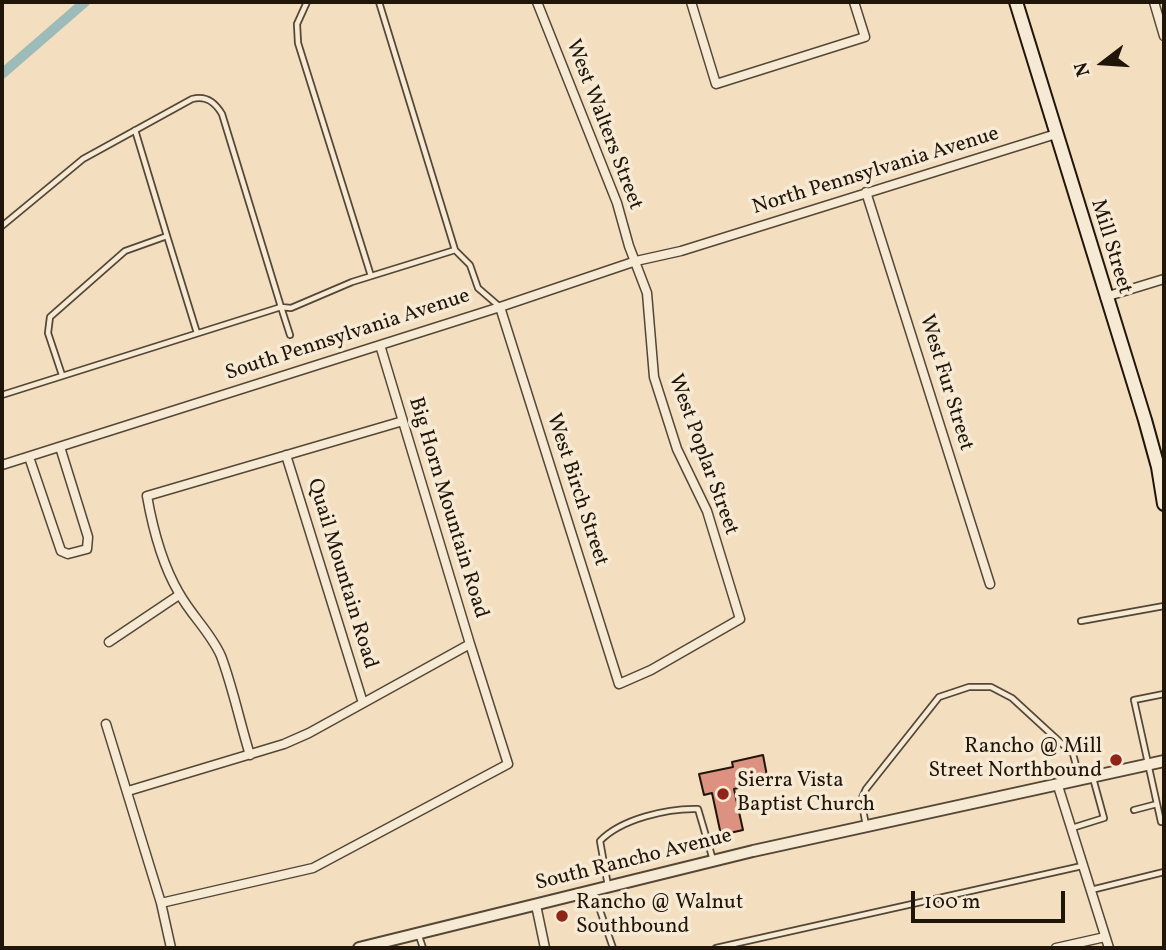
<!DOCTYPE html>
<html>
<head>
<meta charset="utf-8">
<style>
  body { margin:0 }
  #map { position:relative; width:1166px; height:950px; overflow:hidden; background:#f3debf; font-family:Vollkorn,serif }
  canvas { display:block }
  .frame { position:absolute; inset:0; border:4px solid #1f1509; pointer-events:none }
  .north { position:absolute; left:1068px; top:28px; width:70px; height:70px; -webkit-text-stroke:5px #f7ead5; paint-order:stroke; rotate:253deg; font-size:19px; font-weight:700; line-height:28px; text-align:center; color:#1f1509 }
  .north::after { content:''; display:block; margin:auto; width:24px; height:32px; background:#1f1509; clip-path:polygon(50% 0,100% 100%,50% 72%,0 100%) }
  .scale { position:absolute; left:911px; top:891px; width:154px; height:32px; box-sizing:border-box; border:4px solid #1f1509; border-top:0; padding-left:9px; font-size:21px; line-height:24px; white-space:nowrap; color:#1f1509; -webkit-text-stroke:5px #f7ead5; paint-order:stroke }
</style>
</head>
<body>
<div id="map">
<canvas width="1166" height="950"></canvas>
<div class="frame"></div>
<div class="north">N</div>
<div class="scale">100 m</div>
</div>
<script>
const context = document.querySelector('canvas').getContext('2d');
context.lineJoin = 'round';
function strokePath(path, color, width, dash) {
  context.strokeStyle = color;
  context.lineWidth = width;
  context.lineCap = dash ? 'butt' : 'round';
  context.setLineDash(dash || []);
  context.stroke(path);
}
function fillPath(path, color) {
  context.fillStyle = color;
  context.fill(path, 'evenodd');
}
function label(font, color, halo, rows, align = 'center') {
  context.font = font + ' Vollkorn,serif';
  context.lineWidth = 7;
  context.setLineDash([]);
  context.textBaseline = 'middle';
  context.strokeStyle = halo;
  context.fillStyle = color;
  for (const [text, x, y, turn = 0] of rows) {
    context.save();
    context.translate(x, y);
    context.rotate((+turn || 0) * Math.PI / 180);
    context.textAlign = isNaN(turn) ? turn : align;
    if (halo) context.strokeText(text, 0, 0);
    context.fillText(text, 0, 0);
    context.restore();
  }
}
strokePath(new Path2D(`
  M2 74 85 2`), '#9dbbb8', 10);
const building = new Path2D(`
  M763 755 768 781 734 789 743 830 721 835 712 793 704 795 699 774 733 767 732 762Z`);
fillPath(building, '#dc9181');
strokePath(building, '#1f1509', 2);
const service = new Path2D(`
  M307 2 297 24 298 43 371 276
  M379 2 455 250 470 265 478 288 500 307
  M2 226 83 159 192 99C206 95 215 102 222 114L281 307 2 395
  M167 236 197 333
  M290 335 281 307 291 308 352 282 455 250
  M62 375 48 333 50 317 125 251 167 236 135 130
  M1081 621 1164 606
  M1164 694 1134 700 1161 822H1164
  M1134 810 1157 804
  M866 825 861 800 866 789 939 697 969 687H991L1012 698 1073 754 1080 780
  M1072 828 1104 818 1093 778
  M608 886 600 841C621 819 668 808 698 809L713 860
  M1091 890 1164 872
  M594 893 613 948
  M419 936 423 948
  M716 948 1082 866`);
const minor = new Path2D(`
  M691 2 716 84 865 37 854 2
  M1154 2 1164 36
  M866 192 990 584
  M1105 297 1164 279
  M500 307 619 684 651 670 740 619 707 511 677 449 654 377 647 293 629 246 617 203 537 2
  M286 455 363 703
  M29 457 61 551 68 554 87 549 88 537 60 447
  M2 465 500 307 636 261 681 251 1056 134
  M109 642 179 595
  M106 724 161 903 171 948
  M250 755C240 723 233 688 221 656 211 633 191 615 179 593 162 564 153 530 147 496L403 421
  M1058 786 1109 948
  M128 791 284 744 309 733 470 644 380 345
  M161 903 313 868 508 764 470 644
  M536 905 545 948
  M1056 948 1105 937`);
const tertiary = new Path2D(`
  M359 948 753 851 1164 761`);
const secondary = new Path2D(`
  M1016 2 1145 420 1158 467 1164 504`);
strokePath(service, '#544736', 8);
strokePath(minor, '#544736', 11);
strokePath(tertiary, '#544736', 14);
strokePath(secondary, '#1f1509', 16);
strokePath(service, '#f7ead5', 4.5);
strokePath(minor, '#f7ead5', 8);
strokePath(tertiary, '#f7ead5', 10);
strokePath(secondary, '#f7ead5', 12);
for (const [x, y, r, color] of [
  [1116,760,7,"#8f2418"],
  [723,794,7,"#8f2418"],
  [562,916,7,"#8f2418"]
]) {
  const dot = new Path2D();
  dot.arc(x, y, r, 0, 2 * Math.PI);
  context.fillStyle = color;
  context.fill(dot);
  strokePath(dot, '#f7ead5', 2.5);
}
label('21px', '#1f1509', '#f7ead5', [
  ["West Walters Street",603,125,69],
  ["North Pennsylvania Avenue",876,172,-17],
  ["Mill Street",1110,247,73],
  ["South Pennsylvania Avenue",348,336,-18],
  ["West Fur Street",945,383,73],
  ["West Poplar Street",702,455,70],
  ["West Birch Street",576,490,72],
  ["Big Horn Mountain Road",447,508,73],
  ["Quail Mountain Road",341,574,73],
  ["South Rancho Avenue",634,861,-14]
]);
label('21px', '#1f1509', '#f7ead5', [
  ["Rancho @ Mill",1102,748,"right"],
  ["Street Northbound",1102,772,"right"],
  ["Sierra Vista",737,782],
  ["Baptist Church",737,806],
  ["Rancho @ Walnut",576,904],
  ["Southbound",576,928]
], 'left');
</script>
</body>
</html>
